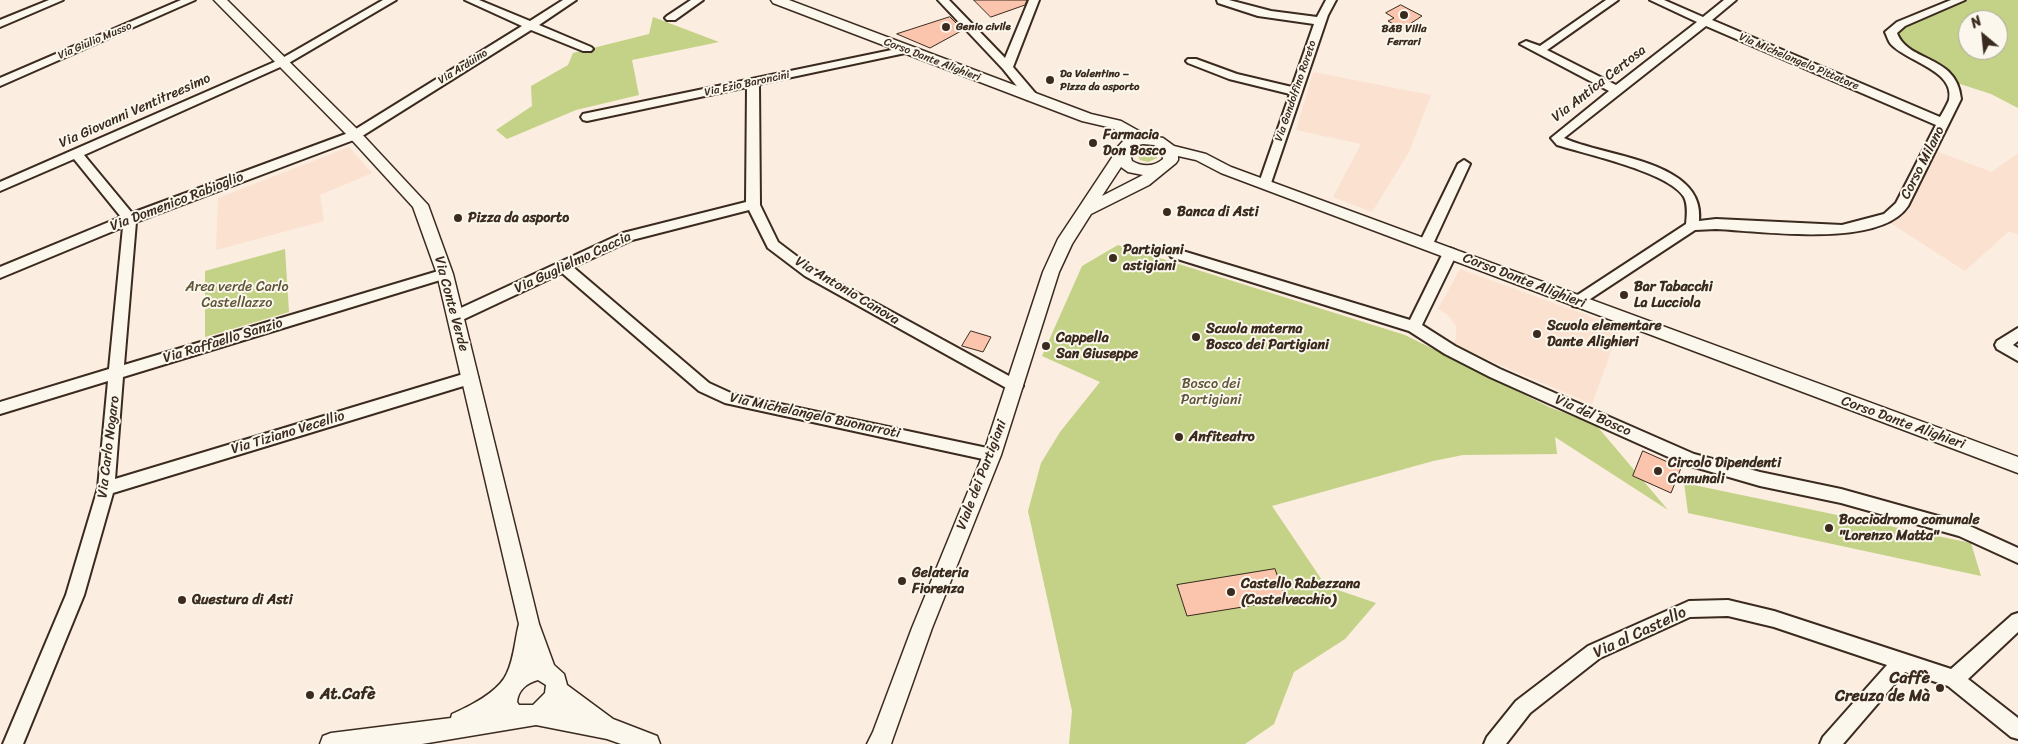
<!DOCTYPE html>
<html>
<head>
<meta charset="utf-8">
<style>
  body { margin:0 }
  #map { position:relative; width:2018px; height:744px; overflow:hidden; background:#fbeddf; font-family:Sriracha,sans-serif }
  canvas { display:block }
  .north { position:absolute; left:1958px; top:10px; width:50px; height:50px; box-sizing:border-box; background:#fbf7ec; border:1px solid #aea59a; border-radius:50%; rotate:332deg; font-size:14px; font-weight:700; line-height:20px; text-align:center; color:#3b2a1e }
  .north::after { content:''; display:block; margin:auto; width:18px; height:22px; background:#3b2a1e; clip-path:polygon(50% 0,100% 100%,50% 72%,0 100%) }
</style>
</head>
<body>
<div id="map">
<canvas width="2018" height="744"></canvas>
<div class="north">N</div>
</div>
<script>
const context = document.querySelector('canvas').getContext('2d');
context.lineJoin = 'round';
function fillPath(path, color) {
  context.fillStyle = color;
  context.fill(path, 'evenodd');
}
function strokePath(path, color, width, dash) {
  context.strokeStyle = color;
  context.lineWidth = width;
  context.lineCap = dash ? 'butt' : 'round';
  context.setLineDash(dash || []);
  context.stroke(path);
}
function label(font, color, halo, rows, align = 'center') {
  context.font = font + ' Sriracha,sans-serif';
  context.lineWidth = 4;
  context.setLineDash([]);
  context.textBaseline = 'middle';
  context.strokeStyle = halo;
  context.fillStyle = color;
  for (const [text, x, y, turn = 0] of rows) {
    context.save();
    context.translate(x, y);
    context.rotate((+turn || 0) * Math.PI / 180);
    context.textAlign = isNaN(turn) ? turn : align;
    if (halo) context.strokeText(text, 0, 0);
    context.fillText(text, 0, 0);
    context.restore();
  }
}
fillPath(new Path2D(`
  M1313 72 1431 95 1409 152 1372 212 1333 197 1361 144 1296 130Z
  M349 147 372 173 320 195 324 221 216 250 218 198Z
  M1936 151 1992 172 2018 153V235L2009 231 1965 271 1889 222 1906 209Z
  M1460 269 1620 327 1592 404 1453 345 1456 338V326L1448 315 1438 309Z`), '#fbe1d0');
fillPath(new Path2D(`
  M1960 0H2018V108L1991 94 1954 82 1900 45 1891 32ZM1968 20H1998V50H1968Z
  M653 17 719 42 632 60 639 95 576 110 507 139 496 130 532 106 531 86 568 65 573 53 649 34Z
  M1141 148 1154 150 1157 154V158L1148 162 1140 160 1136 153Z
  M1118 245 1405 335 1549 407 1596 425 1668 510 1555 437 1557 454 1463 455 1433 461 1272 506 1326 586 1376 603 1345 639 1294 672 1274 724 1245 744H1069L1072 711 1028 511 1041 463 1060 432 1100 382 1042 356 1082 266Z
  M285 249 289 312 205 337V271Z
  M1684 483 1971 543 1981 576 1688 513Z`), '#c3d286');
const building = new Path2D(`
  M974 0H1027L1025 5 991 17Z
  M1401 5 1422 16 1402 29 1388 21 1394 18 1386 13Z
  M950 17 963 30 930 48 897 34Z
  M971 331 991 337 983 352 962 346Z
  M1643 451 1681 468 1671 493 1633 476Z
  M1275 569 1286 600 1187 616 1177 585Z`);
fillPath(building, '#fac5ac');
strokePath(building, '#3b2a1e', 1);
const minor = new Path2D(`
  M49 0H63L0 27V20Z
  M181 0H195L0 86V78Z
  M383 0H396L287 64 84 155 132 213 351 132 522 26 465 0H479L530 21 563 0H576L539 25 591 47 593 49 591 51H583L531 30 359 138 136 222 124 365 445 269 450 271 452 274 450 277 123 377 115 479 470 372 475 374 478 378 475 382 470 384 113 493 84 595 23 744H3L66 595 98 488 108 381 0 414V402L109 369 123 227 0 278V267L121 217 74 159 0 191V182L279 60Z
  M691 0H703L675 20H667L665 18 667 16Z
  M938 0H949L1005 58 1029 0H1039L1013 67 1036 94 1038 97 1036 100H1028L1003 69Z
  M1217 0H1229L1271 11 1317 17 1326 0H1336L1328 15 1271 183 1265 187 1259 183 1290 94 1229 79 1188 63 1186 61 1188 59H1196L1237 74 1292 87 1314 24 1258 16 1218 3Z
  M1606 0H1618L1547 50 1616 85 1697 22 1650 0H1664L1703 17 1724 0H1736L1712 20 1940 117C1943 112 1947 105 1949 100 1956 70 1904 61 1890 43 1888 40 1887 36 1885 32L1897 22 1951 0H1965L1905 26 1897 33C1908 63 1957 54 1961 99L1908 206C1880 249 1761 231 1716 229L1695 230 1578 307 1573 306 1571 302 1573 298 1686 224C1687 215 1688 205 1684 197 1669 172 1585 154 1557 145L1551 138 1609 91 1520 44 1526 41 1540 46ZM1706 26 1936 125 1896 203 1884 214 1842 225 1716 219 1699 221C1706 160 1603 157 1564 138Z
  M906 47 912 50 910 52 759 84 760 205 778 242 815 270 1020 382 1023 386 1020 390 1015 392 1010 390 805 276 768 248 749 210 632 240 573 267 709 383 733 394 992 449 998 450 1000 455 998 460 992 461 725 403 699 391 562 273 460 321 455 322 450 321 448 317 450 313 623 233 746 202 747 87 587 121 583 120 581 117 583 114Z
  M1464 160 1470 164 1433 244 1431 247H1421L1419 244 1458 164Z
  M1450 248 1455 250 1457 253 1422 325 1455 346 1500 369 1694 454 1760 472 1841 489 1963 523 2018 548V563L1959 536 1841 503 1760 486 1684 464 1490 377 1445 354 1409 331 1171 257 1169 254 1171 251 1176 249 1410 320 1443 253 1445 250Z
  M2018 328V341L2013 345 2018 348V361L1997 349 1995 345 1997 341Z
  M1728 600 1774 611 1951 669 2012 615 2018 613V632L1968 679 2018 718V739L2011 737 1948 686 1905 672 1843 744H1820L1823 737 1887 665 1774 627 1728 616 1690 617 1600 658 1530 713 1506 744H1484L1487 737 1516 701 1588 646 1689 601Z`);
const tertiary = new Path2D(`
  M214 0H227L360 132 428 205 453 274 539 624 554 665 564 674 567 685 613 719 657 736 660 744H621L607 739 536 725 422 744H320L323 736 331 733 451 718 452 714C470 706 499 692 507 673 514 659 515 639 519 624L437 274 413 207 350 138ZM538 680 546 685 545 693 533 705H519L517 702C518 690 527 683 538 680Z
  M771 0H789L1091 114 1121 121 1146 135 1163 138 1174 146 1206 154 1231 167 2018 457V473L1221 173 1196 160 1178 156V160L1176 163 1149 185 1091 214 1072 244 1059 272 1001 455 932 628 893 738 891 744H867L873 732 912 628 983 455 1043 272 1058 239 1115 153V150L1124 140 1130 138 1112 128 1082 121 773 3ZM1143 144 1154 145 1162 151 1163 159C1154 167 1142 167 1132 161L1129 151 1134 146ZM1121 167 1128 172 1143 175 1102 196Z`);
strokePath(minor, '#3b2a1e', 4);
strokePath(tertiary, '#3b2a1e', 3);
fillPath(minor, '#fbf7ec');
fillPath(tertiary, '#fbf7ec');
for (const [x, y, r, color] of [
  [1404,15,5,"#3b2a1e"],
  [946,27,5,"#3b2a1e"],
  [1050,80,5,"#3b2a1e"],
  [1093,143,5,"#3b2a1e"],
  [1167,212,5,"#3b2a1e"],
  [458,218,5,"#3b2a1e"],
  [1113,258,5,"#3b2a1e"],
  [1624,295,5,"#3b2a1e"],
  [1537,334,5,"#3b2a1e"],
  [1196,337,5,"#3b2a1e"],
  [1046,346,5,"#3b2a1e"],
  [1179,437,5,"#3b2a1e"],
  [1658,471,5,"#3b2a1e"],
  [1829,528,5,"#3b2a1e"],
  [902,581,5,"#3b2a1e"],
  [1231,592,5,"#3b2a1e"],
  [182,600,5,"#3b2a1e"],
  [1940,688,5,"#3b2a1e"],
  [310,695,5,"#3b2a1e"]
]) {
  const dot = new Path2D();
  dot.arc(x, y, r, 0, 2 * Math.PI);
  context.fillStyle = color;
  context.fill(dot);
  strokePath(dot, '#fbf7ec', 2);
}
label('bold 11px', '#3b2a1e', '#fbf7ec', [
  ["Genio civile",956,27],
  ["B&B Villa",1404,29,"center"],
  ["Ferrari",1404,42,"center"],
  ["Da Valentino –",1060,74],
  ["Pizza da asporto",1060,87]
], 'left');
label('11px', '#3b2a1e', '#fbf7ec', [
  ["Via Giulio Musso",95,41,-23],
  ["Corso Dante Alighieri",932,60,21],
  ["Via Michelangelo Pittatore",1799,62,23],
  ["Via Arduino",463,67,-32],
  ["Via Ezio Baroncini",747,84,-12],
  ["Via Gandolfino Roreto",1296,91,-71]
]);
label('14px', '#3b2a1e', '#fbf7ec', [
  ["Via Antica Certosa",1599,84,-38],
  ["Via Giovanni Ventitreesimo",135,111,-24],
  ["Corso Milano",1923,163,-63],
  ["Via Domenico Rabioglio",177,202,-21],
  ["Via Guglielmo Caccia",573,263,-25],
  ["Corso Dante Alighieri",1524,281,21],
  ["Via Antonio Canova",847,291,31],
  ["Via Conte Verde",451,304,75],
  ["Via Raffaello Sanzio",223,341,-17],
  ["Via Michelangelo Buonarroti",815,416,12],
  ["Via del Bosco",1593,416,24],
  ["Corso Dante Alighieri",1903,423,20],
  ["Via Tiziano Vecellio",288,433,-17],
  ["Via Carlo Nogaro",109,447,-83],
  ["Viale dei Partigiani",982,475,-69]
]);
label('bold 14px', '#3b2a1e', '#fbf7ec', [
  ["Farmacia",1103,135],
  ["Don Bosco",1103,151],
  ["Banca di Asti",1177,212],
  ["Pizza da asporto",468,218],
  ["Partigiani",1123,250],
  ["astigiani",1123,266],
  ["Bar Tabacchi",1634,287],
  ["La Lucciola",1634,303],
  ["Scuola elementare",1547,326],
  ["Dante Alighieri",1547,342],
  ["Scuola materna",1206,329],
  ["Bosco dei Partigiani",1206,345],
  ["Cappella",1056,338],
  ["San Giuseppe",1056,354],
  ["Anfiteatro",1189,437],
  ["Circolo Dipendenti",1668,463],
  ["Comunali",1668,479],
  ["Bocciodromo comunale",1839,520],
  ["\"Lorenzo Matta\"",1839,536],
  ["Gelateria",912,573],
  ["Fiorenza",912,589],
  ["Castello Rabezzana",1241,584],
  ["(Castelvecchio)",1241,600],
  ["Questura di Asti",192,600]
], 'left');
label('14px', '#5d5438', '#fbf7ec', [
  ["Area verde Carlo",237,287],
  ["Castellazzo",237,303],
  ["Bosco dei",1211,384],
  ["Partigiani",1211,400]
]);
label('16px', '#3b2a1e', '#fbf7ec', [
  ["Via al Castello",1640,633,-25]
]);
label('bold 16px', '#3b2a1e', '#fbf7ec', [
  ["Caffè",1930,679],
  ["Creuza de Mà",1930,697],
  ["At.Cafè",320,695,"left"]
], 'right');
</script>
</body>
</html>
